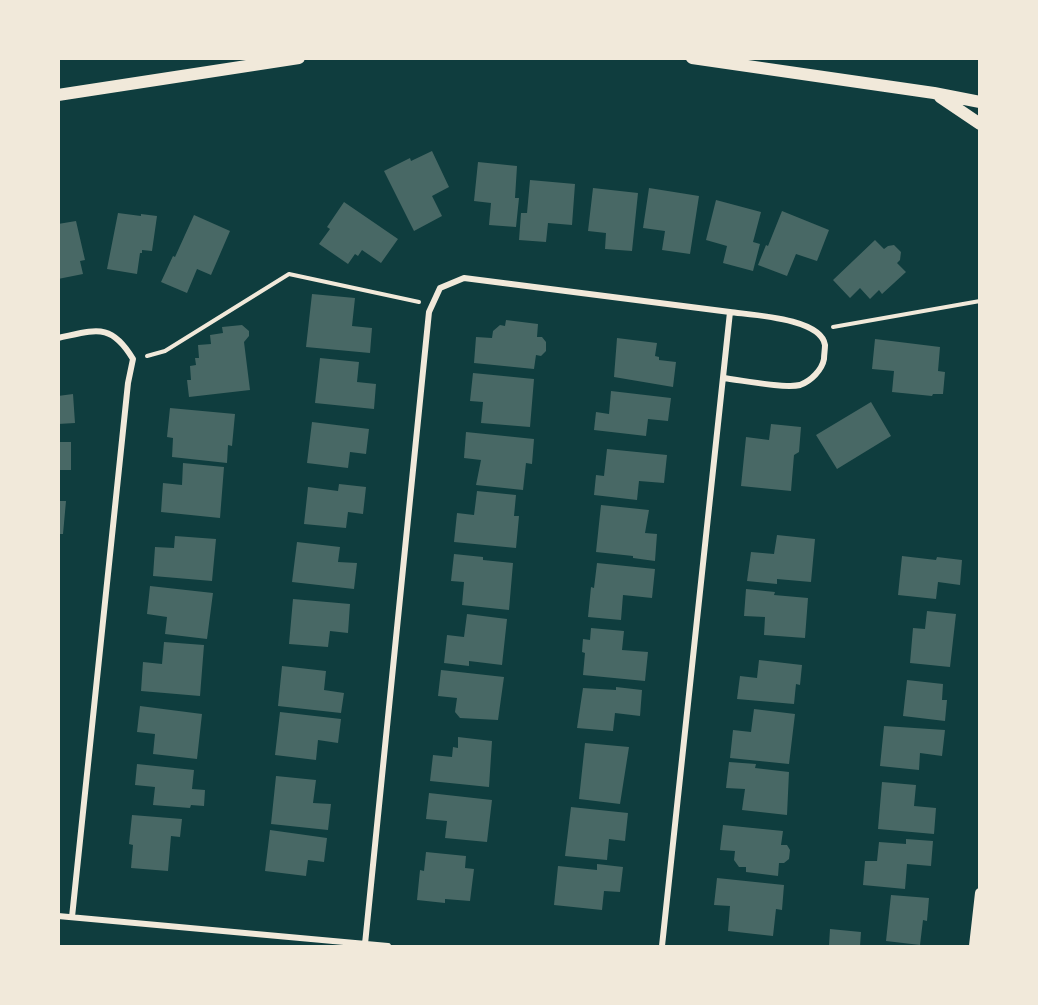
<!DOCTYPE html>
<html>
<head>
<meta charset="utf-8">
<style>
  body { margin:0 }
  #map { position:relative; width:1038px; height:1005px; overflow:hidden; background:#0f3d3e; font-family:Manrope,sans-serif }
  canvas { display:block }
  .frame { position:absolute; inset:0; border:60px solid #f1e9da; pointer-events:none }
</style>
</head>
<body>
<div id="map">
<canvas width="1038" height="1005"></canvas>
<div class="frame"></div>
</div>
<script>
const context = document.querySelector('canvas').getContext('2d');
context.lineJoin = 'round';
function fillPath(path, color) {
  context.fillStyle = color;
  context.fill(path, 'evenodd');
}
function strokePath(path, color, width, dash) {
  context.strokeStyle = color;
  context.lineWidth = width;
  context.lineCap = dash ? 'butt' : 'round';
  context.setLineDash(dash || []);
  context.stroke(path);
}
fillPath(new Path2D(`
  M432 151 449 187 432 196 442 216 414 231 384 171 410 158 411 161Z
  M478 162 517 166 515 198H519L516 227 489 225 491 203 474 201Z
  M530 180 575 184 572 225 548 223 546 242 519 240 521 213H527Z
  M593 188 638 193 632 251 605 249 606 233 588 231Z
  M649 188 699 196 690 254 662 250 665 231 643 228Z
  M716 200 761 212 753 242 760 244 753 271 723 263 727 246 706 240Z
  M344 202 398 239 381 263 362 250 358 256 355 254 348 264 319 244 330 229 327 227Z
  M782 211 829 230 817 261 796 254 787 276 758 265 766 245 768 246Z
  M118 213 141 216V214L157 216 152 251 142 250V253H140L137 274 107 269Z
  M194 215 230 231 211 275 197 269 187 293 161 282 173 256 175 257Z
  M76 221 85 260 80 261 83 274 58 279V224Z
  M875 240 884 249 888 246 894 245 901 252 900 260 897 263 906 272 882 294 879 290 870 299 860 288 850 298 833 280Z
  M312 294 355 298 352 326 372 328 370 353 306 347Z
  M506 320 538 324 537 337H542L546 342V351L541 356 536 355 534 369 474 363 476 337 492 338 493 331 500 325 505 326Z
  M242 325 249 331V336L244 342 250 390 189 397 187 380H191L190 366 196 365 195 358H199L198 345 211 344 210 335 223 333 222 327Z
  M617 338 657 343 655 356 659 357V360L676 362 673 387 614 377Z
  M875 339 940 347 938 371 945 372 943 394H933L932 396 892 392 894 371 872 369Z
  M320 358 359 362 357 382 376 384 374 409 315 403Z
  M473 373 534 379 530 427 481 423 483 402 470 401Z
  M611 391 671 398 668 421 648 419 646 436 594 430 596 412 609 414Z
  M73 394 75 423 58 424V396Z
  M871 402 891 436 837 469 816 435Z
  M170 408 235 414 232 446 228 445 227 463 172 457 173 438 167 437Z
  M312 422 369 429 366 454 350 452 348 468 307 463Z
  M771 424 801 427 799 452 794 455 791 491 741 486 746 437 769 440Z
  M466 432 534 439 532 464 526 463 523 490 476 485 481 460 464 458Z
  M58 442H71V470H58Z
  M607 449 667 455 664 483 639 481 637 500 594 495 596 475 604 476Z
  M183 463 224 467 220 518 161 512 163 483 182 485Z
  M339 484 366 487 363 514 348 512 346 528 304 524 308 487 338 491Z
  M477 491 516 495 514 516H519L516 548 454 542 457 513 474 515Z
  M58 501H66L63 534H58Z
  M601 505 649 510 645 533 657 534 655 561 633 558V556L596 552Z
  M777 535 815 539 811 582 777 579V584L747 581 751 552 774 554Z
  M175 536 216 539 212 581 153 576 155 547 174 548Z
  M297 542 340 547 338 562 357 563 354 589 292 582Z
  M454 554 483 557V560L513 563 509 610 462 605 464 582 451 581Z
  M902 556 936 560 937 557 962 560 960 585 938 582 936 599 898 595Z
  M597 563 655 569 652 598 623 595 621 620 588 617 591 587 594 588Z
  M150 586 213 593 207 639 165 634 167 617 147 614Z
  M746 589 775 592 774 595 808 598 805 638 764 635 765 617 744 616Z
  M293 599 350 604 348 633 330 631 328 647 289 644Z
  M927 611 956 614 950 667 910 663 913 628 925 629Z
  M467 614 507 619 502 665 469 661V666L444 663 447 635 464 637Z
  M591 628 624 631 622 650 648 652 645 681 583 675 585 653 582 652 583 639 590 640Z
  M164 642 204 645 200 696 141 691 143 662 162 664Z
  M759 660 802 665 800 685 796 684 794 704 737 699 740 676 757 678Z
  M282 666 326 671 324 690 344 693 341 713 278 706Z
  M441 670 504 677 498 720 460 718 455 712 457 698 438 696Z
  M907 680 943 684 942 700H947L945 721 903 716Z
  M616 687 642 690 640 716 615 713 613 731 577 728 583 688 616 690Z
  M140 706 202 714 197 759 153 754 155 734 137 732Z
  M754 709 795 714 789 764 730 758 733 730 751 732Z
  M280 712 341 719 338 743 318 740 316 760 275 755Z
  M884 726 945 730 942 756 920 753 919 770 880 766Z
  M458 737 492 741 489 787 430 781 433 755 452 757 453 747 458 748Z
  M585 743 629 747 620 804 579 799Z
  M729 762 756 764 755 768 789 772 787 815 742 810 745 789 726 788Z
  M137 764 194 770 192 789 205 790 204 806 191 805 190 808 153 805 155 787 135 785Z
  M276 776 316 780 313 803 331 804 328 830 271 824Z
  M882 782 916 785 914 806 936 808 934 834 878 829Z
  M429 793 492 800 487 842 445 838 447 821 426 819Z
  M571 807 628 813 625 841 609 839 607 860 565 856Z
  M132 815 182 819 180 837 171 836 168 871 131 868 133 845 129 844Z
  M723 825 783 831 781 845H787L790 850 789 859 784 863H779L778 876 746 872V867H739L734 860 735 851 720 850Z
  M270 830 327 838 324 862 308 860 306 876 265 871Z
  M906 839 933 841 931 866 907 864 905 889 863 885 865 861H877L879 842 906 844Z
  M426 852 466 856 465 868 474 869 470 901 445 899V903L417 900 420 870 424 871Z
  M597 864 623 867 620 892 604 891 602 910 554 905 558 866 597 870Z
  M717 878 784 885 782 910 776 909 773 936 728 931 730 906 714 905Z
  M891 895 929 898 927 921 923 920 920 945 886 941Z
  M830 929 861 932 860 946H829Z`), '#486865');
strokePath(new Path2D(`
  M833 327 980 301
  M147 356 165 351 289 274 419 302`), '#f1e9da', 4);
strokePath(new Path2D(`
  M58 338C96 330 111 322 133 359L128 383 72 917
  M723 378C741 380 785 389 800 385 811 381 822 370 824 359 824 355 825 349 825 345 821 318 751 315 730 312
  M58 916 388 946
  M365 944 429 312 440 288 464 278 730 312 662 946`), '#f1e9da', 6);
strokePath(new Path2D(`
  M974 946 980 893`), '#f1e9da', 10);
strokePath(new Path2D(`
  M692 58 934 93 980 102
  M58 95 299 58
  M940 97 980 124`), '#f1e9da', 12);
</script>
</body>
</html>
